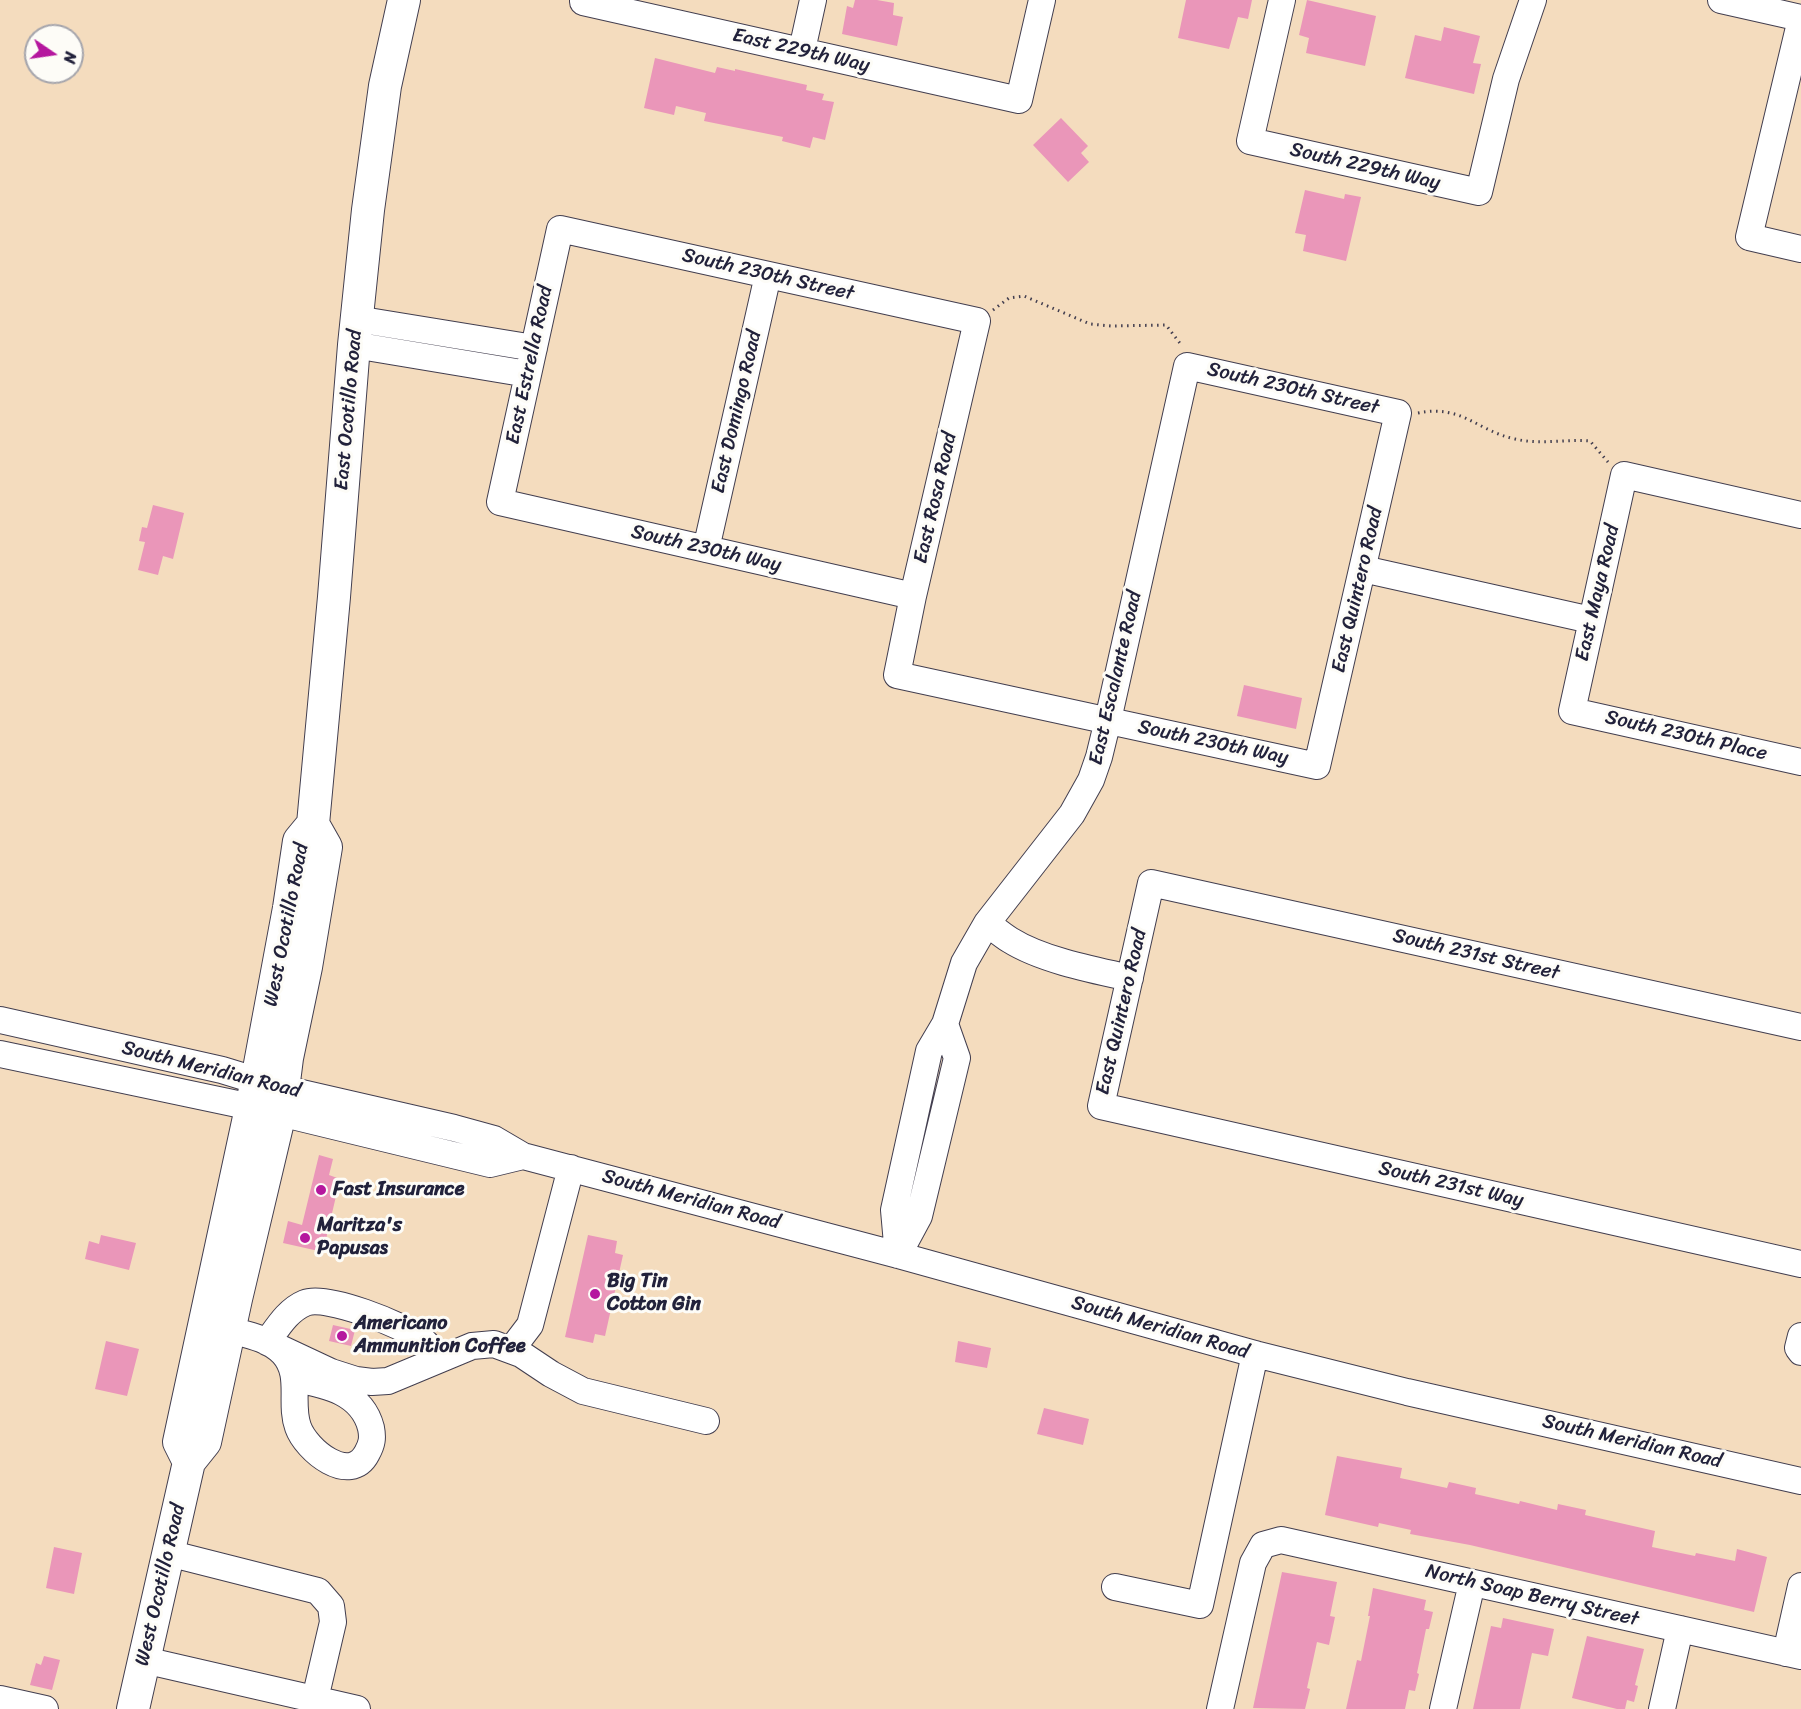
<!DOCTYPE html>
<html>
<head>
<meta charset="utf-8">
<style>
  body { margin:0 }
  #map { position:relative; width:1801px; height:1709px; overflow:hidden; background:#f4dcbe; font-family:Sriracha,sans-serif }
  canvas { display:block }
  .north { position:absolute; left:24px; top:24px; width:60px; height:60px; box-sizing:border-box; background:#fdfcf7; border:2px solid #a5a5ac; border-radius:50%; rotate:103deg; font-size:16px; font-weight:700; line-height:24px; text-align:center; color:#22223b }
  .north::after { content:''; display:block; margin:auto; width:21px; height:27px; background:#b5179e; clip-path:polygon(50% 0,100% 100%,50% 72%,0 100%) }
</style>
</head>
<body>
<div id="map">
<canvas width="1801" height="1709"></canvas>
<div class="north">N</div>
</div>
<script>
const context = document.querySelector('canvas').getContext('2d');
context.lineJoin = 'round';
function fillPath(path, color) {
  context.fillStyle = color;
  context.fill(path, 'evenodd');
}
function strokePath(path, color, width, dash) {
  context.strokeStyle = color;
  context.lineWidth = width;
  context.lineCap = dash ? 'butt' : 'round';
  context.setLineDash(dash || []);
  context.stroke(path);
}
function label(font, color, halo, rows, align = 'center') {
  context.font = font + ' Sriracha,sans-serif';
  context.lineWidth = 6;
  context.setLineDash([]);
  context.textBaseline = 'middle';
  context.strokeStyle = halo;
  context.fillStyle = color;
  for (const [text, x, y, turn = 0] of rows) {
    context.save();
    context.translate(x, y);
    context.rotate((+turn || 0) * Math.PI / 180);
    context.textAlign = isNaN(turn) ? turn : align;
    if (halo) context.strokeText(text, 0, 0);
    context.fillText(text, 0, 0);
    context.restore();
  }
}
fillPath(new Path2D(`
  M855 0H877L894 3 893 15 903 17 897 46 842 34 847 6 853 8Z
  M1186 0H1252L1248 19 1238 17 1229 49 1178 38Z
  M1307 0 1376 16 1365 66 1306 53 1309 38 1299 35Z
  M1444 27 1480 36 1473 63 1481 64 1474 94 1405 78 1415 35 1441 41Z
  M655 58 715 73 717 67 735 71V69L807 85 806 90 824 94 822 100 834 102 825 140 813 137 810 148 782 141 783 137 704 121 706 113 676 106 674 115 644 108Z
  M1061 118 1088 146 1081 153 1089 162 1068 182 1033 145Z
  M1305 190 1344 199 1345 194 1361 197 1346 261 1303 251 1306 235 1295 233Z
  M153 505 184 513 173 559 163 556 158 575 138 570 145 542 139 541 142 527 147 528Z
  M1244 685 1302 698 1296 729 1237 716Z
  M319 1155 333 1159 329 1175 340 1179 323 1252 283 1243 288 1221 302 1225Z
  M101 1235 136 1243 129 1270 85 1259 89 1241 99 1244Z
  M588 1235 617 1241 615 1253 623 1255 605 1336 595 1334 593 1343 565 1337Z
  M333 1325 355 1330 351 1346 329 1341Z
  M106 1341 139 1349 127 1396 95 1389Z
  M958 1341 991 1348 987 1368 955 1362Z
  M1044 1408 1089 1419 1083 1445 1037 1434Z
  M1337 1456 1402 1468 1400 1478 1447 1488 1449 1482 1476 1488 1475 1494 1519 1504 1520 1501 1557 1510 1558 1504 1586 1510 1585 1515 1655 1531 1652 1547 1695 1556 1696 1553 1735 1561 1737 1549 1767 1557 1754 1612 1470 1545 1410 1534 1411 1530 1379 1523 1378 1527 1325 1515Z
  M54 1547 82 1553 74 1594 46 1588Z
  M1282 1572 1337 1582 1330 1616 1335 1617 1329 1645 1317 1642 1307 1688 1310 1689 1305 1709 1253 1708Z
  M1373 1588 1426 1600 1424 1610 1433 1612 1429 1629H1426L1417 1673 1419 1674 1415 1691 1409 1690 1405 1709H1346L1357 1660 1361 1661 1370 1616H1368Z
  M1503 1618 1554 1629 1548 1656 1532 1653 1520 1709H1473L1491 1626 1501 1628Z
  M1587 1636 1644 1649 1635 1685 1638 1686 1634 1702 1627 1700 1625 1709H1617L1572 1698Z
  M44 1656 60 1660 52 1690 30 1685 36 1663 41 1665Z`), '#ea96b9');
const minor = new Path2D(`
  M583 0V2L1019 100 1042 0
  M1282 0 1250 141 1479 192 1506 79 1533 0
  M1721 0 1801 18
  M1801 19 1749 237 1801 249
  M802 50 813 0
  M356 319 534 348
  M354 345 528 374
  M1801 515 1624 475 1572 711 1801 762
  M706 549 768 275
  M1363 569 1591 620
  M987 923C995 929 1002 935 1010 940 1042 960 1093 970 1130 978
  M0 1020 222 1070 284 1089 454 1128 494 1139 523 1156 898 1255 1255 1354 1407 1392 1801 1481
  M1801 1027 1151 883 1101 1106 1801 1264
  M0 1054 280 1113 490 1164 523 1156
  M898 1255 894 1210 929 1051 945 1024 964 963 987 923 1072 814 1091 780 1099 757 1108 720 1187 366 1398 413 1317 766 897 675 913 596 977 321 560 229 500 502 913 596
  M898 1255 919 1216 957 1058 945 1024
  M229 1330C248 1335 268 1338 283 1353 303 1375 289 1402 298 1427 306 1450 350 1486 367 1453 372 1444 373 1438 371 1428 362 1392 326 1385 296 1379
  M1801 1336 1798 1348 1801 1352
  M511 1350 530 1325 571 1168
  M440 1359C434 1353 428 1344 421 1339 403 1325 326 1294 305 1303 288 1310 278 1327 267 1342L331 1372 356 1380 372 1382 388 1381 472 1346 494 1344 521 1354 551 1374 583 1391 706 1421
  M168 1553 318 1591 331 1606 333 1622 315 1699
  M1115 1587 1200 1605 1255 1354
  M1786 1653 1801 1586
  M144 1660 357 1709
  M0 1699 45 1709
  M1220 1709 1253 1563 1263 1545 1281 1540 1801 1656
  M1443 1709 1472 1583
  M1662 1709 1680 1629`);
const major = new Path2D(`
  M313 824 334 597 354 345 368 210 385 86 404 0
  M189 1462 179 1442 257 1080 289 908 299 841 313 824
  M133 1709 189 1462 205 1442 236 1299 280 1113 287 1058 306 967 326 847 313 824`);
strokePath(minor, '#423e4f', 28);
strokePath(major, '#423e4f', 34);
strokePath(new Path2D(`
  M993 310 1009 298 1024 296 1090 324 1111 326 1166 325 1182 346
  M1418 413C1462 404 1477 431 1515 439 1540 445 1565 439 1590 441L1608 462`), '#423e4f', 3, [1.5, 4.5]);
strokePath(minor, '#fff', 26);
strokePath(major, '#fff', 32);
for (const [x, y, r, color] of [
  [321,1190,6,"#b5179e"],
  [305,1238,6,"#b5179e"],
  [595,1294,6,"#b5179e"],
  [342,1336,6,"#b5179e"]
]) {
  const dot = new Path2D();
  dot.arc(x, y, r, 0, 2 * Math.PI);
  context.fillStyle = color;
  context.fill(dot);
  strokePath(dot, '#fdfcf7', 2);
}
label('20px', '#22223b', '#fdfcf7', [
  ["East 229th Way",801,51,13],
  ["South 229th Way",1365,167,13],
  ["South 230th Street",768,275,13],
  ["East Estrella Road",530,365,-78],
  ["South 230th Street",1293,389,13],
  ["East Ocotillo Road",349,410,-85],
  ["East Domingo Road",737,412,-77],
  ["East Rosa Road",936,498,-77],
  ["South 230th Way",706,549,13],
  ["East Quintero Road",1358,590,-77],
  ["East Maya Road",1598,593,-77],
  ["East Escalante Road",1116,678,-77],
  ["South 230th Place",1686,736,13],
  ["South 230th Way",1213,743,12],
  ["West Ocotillo Road",287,925,-79],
  ["South 231st Street",1476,955,13],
  ["East Quintero Road",1122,1012,-77],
  ["South Meridian Road",211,1070,14],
  ["South 231st Way",1451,1185,13],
  ["South Meridian Road",691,1200,15],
  ["South Meridian Road",1160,1328,16],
  ["South Meridian Road",1632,1442,13],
  ["West Ocotillo Road",161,1585,-77],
  ["North Soap Berry Street",1532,1596,13]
]);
label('bold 20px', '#22223b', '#fdfcf7', [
  ["Fast Insurance",333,1190],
  ["Maritza's",317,1226],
  ["Papusas",317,1249],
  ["Big Tin",607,1282],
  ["Cotton Gin",607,1305],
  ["Americano",354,1324],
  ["Ammunition Coffee",354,1347]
], 'left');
</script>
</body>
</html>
